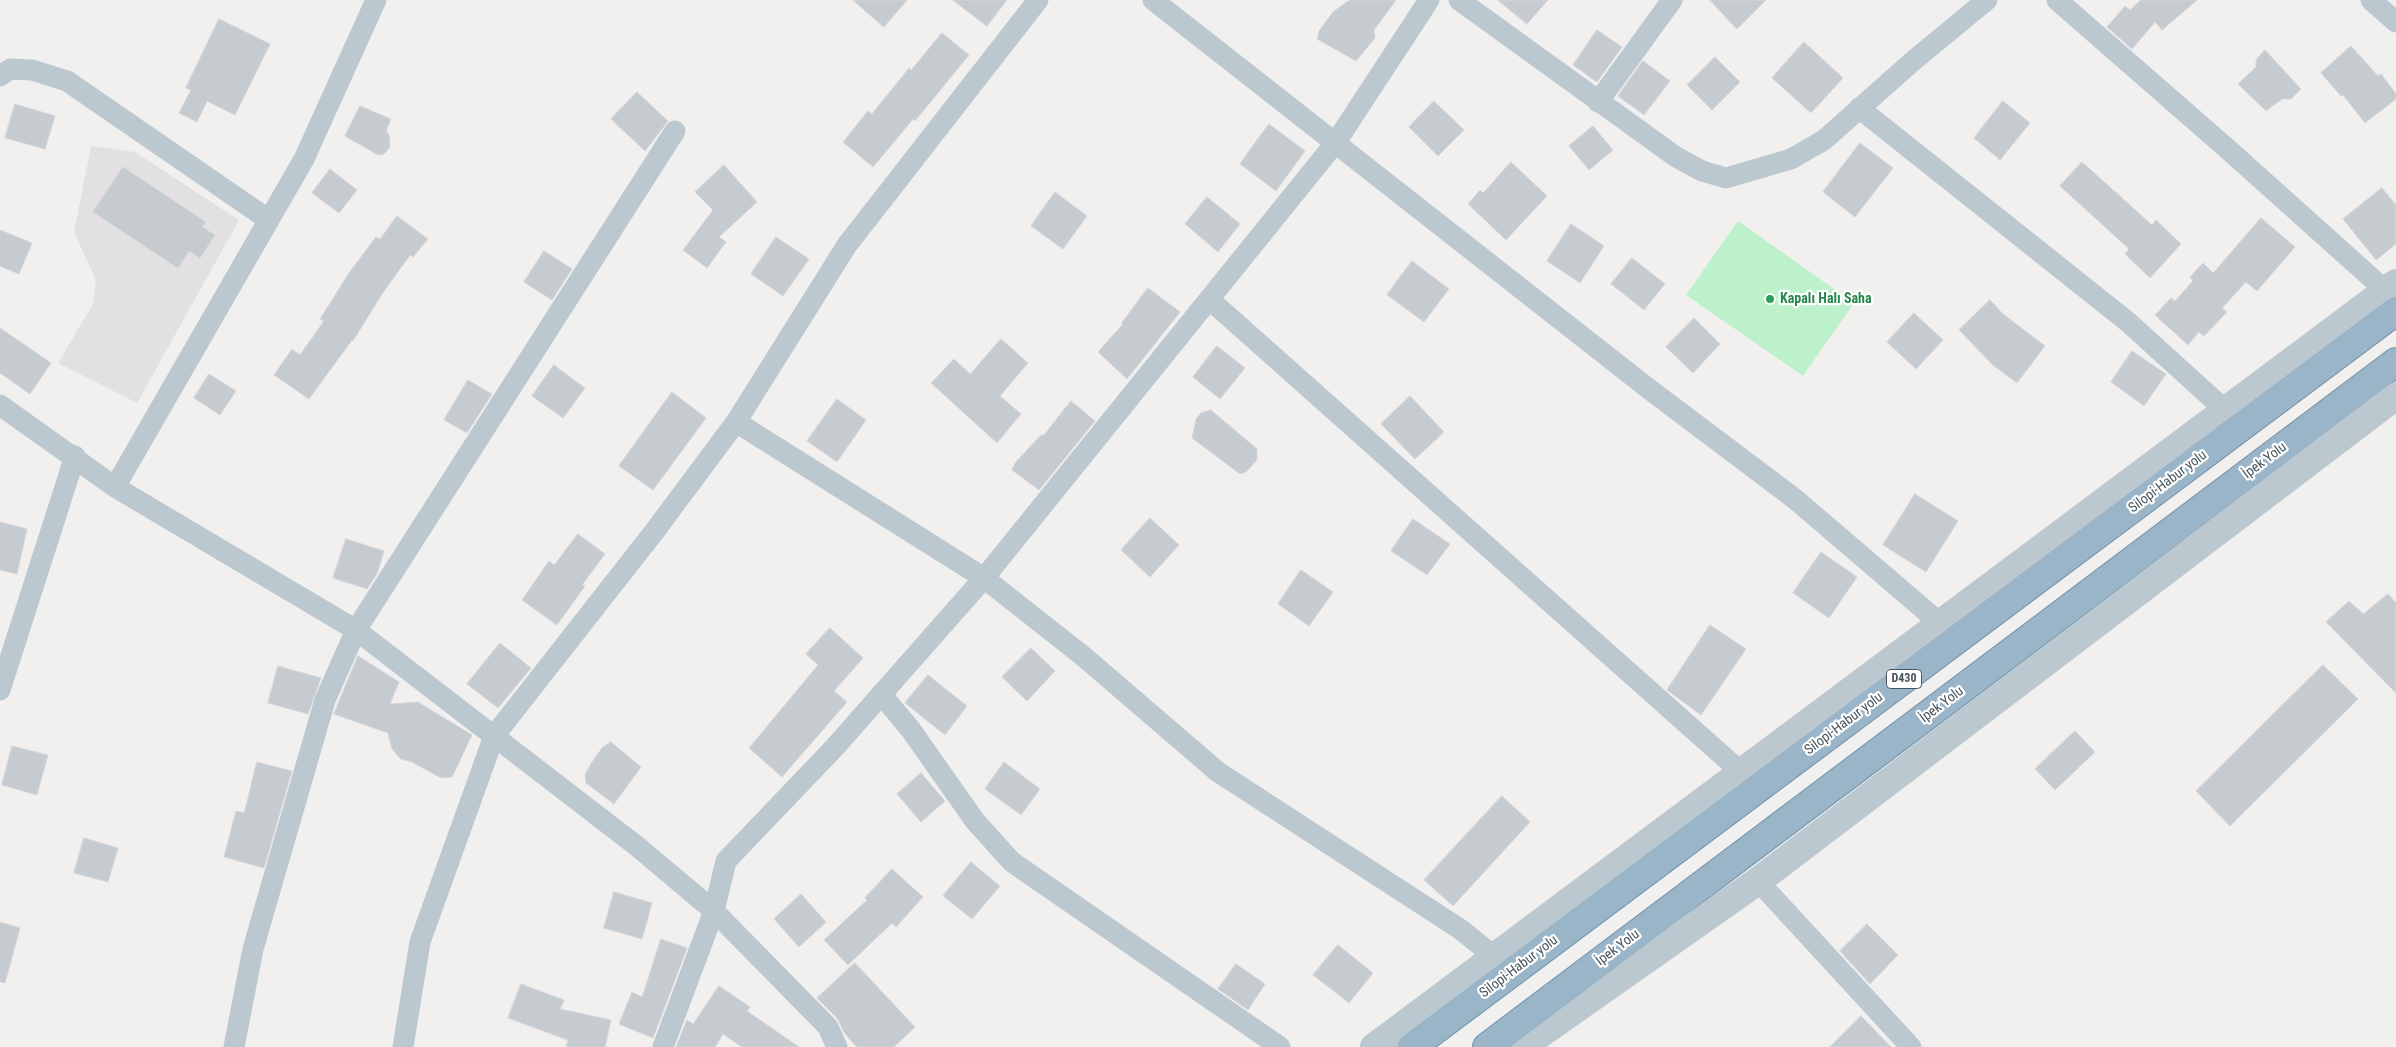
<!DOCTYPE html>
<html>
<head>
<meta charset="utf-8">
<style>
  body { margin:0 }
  canvas { display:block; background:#f2efef }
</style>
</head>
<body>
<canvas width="2396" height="1047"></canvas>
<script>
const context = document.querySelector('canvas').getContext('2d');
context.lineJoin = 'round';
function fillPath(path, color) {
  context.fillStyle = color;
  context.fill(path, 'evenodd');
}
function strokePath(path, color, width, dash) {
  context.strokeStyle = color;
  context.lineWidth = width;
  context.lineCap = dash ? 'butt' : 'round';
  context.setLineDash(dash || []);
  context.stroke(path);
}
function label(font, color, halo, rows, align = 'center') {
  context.font = font + ' "Roboto Condensed",sans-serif';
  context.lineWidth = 4.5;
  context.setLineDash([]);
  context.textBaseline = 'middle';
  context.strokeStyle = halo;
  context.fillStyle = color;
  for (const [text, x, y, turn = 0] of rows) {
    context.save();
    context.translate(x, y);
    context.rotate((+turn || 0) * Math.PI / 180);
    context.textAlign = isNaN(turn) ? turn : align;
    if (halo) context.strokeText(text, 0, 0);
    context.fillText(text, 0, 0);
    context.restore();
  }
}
fillPath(new Path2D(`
  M91 146 135 152 239 220 137 403 58 363 93 304 96 280 74 232Z`), '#e3e0e1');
fillPath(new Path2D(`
  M1738 221 1854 303 1803 376 1686 295Z`), '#bcf1cc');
const building = new Path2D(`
  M853 0H907L884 27Z
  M953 0H1007L987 26Z
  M1350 0H1396L1374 30 1375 38 1356 61 1317 39 1319 31 1333 12Z
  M1498 0H1548L1527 24Z
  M1710 0H1766L1737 29Z
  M2141 0H2197L2162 30 2155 22 2132 49 2107 27 2125 6 2130 10Z
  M219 19 270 44 235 115 207 101 197 122 179 113 191 90 186 88Z
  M1597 30 1622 47 1597 82 1573 65Z
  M942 33 969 55 915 121 913 119 873 167 843 142 868 111 872 114 909 68 911 70Z
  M1804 42 1843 78 1811 113 1772 78Z
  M2351 46 2378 76 2381 74 2396 94V99L2365 123 2343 95 2341 96 2321 73Z
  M2265 50 2301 89 2291 99H2282L2266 111 2238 84 2256 67V60Z
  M1715 57 1740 82 1712 110 1687 85Z
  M1643 61 1670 81 1644 115 1618 96Z
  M637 92 668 121 645 151 611 119Z
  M1434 101 1464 130 1438 156 1409 127Z
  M2003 101 2030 123 2000 160 1974 138Z
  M15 104 55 116 45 149 5 138Z
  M360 106 391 119 386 131 389 135 390 147 384 154 378 155 345 136Z
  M1269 124 1305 151 1276 191 1240 164Z
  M1593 126 1613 150 1589 170 1569 146Z
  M1860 143 1893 168 1855 217 1823 192Z
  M1511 162 1547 196 1506 240 1468 204 1480 190 1483 193Z
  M2082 162 2152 225 2156 220 2181 244 2150 278 2125 254 2129 249 2060 186Z
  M724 165 757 202 719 237 726 242 707 268 683 250 713 210 695 192Z
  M123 167 206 222 202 227 215 235 200 258 189 251 178 268 93 212Z
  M330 169 357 190 339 213 312 193Z
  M2382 188 2396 205V244L2376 260 2343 219Z
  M1055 192 1087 216 1063 249 1031 226Z
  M1207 197 1240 224 1218 252 1185 224Z
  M397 216 428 239 413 257 410 255 382 294 353 341 352 340 309 399 274 375 292 349 300 355 324 321 320 319 349 273 376 237 380 239Z
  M2261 218 2295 247 2257 291 2246 282 2222 308 2227 312 2204 336 2199 332 2188 345 2155 315 2171 298 2175 301 2193 281 2190 277 2203 263 2213 273Z
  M1571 224 1604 246 1580 283 1547 261Z
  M0 230 32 243 19 274 0 266Z
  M776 237 809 259 783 296 751 274Z
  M544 251 572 269 552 300 524 282Z
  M1632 258 1665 284 1644 310 1611 284Z
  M1412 261 1449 289 1424 322 1387 295Z
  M1148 288 1180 312 1127 379 1098 352 1123 324 1122 323Z
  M1990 300 2003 314 2045 346 2017 383 1993 365 1959 330Z
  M1914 313 1943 340 1916 369 1887 342Z
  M1694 318 1720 344 1693 373 1666 347Z
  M0 328 51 363 30 394 0 373Z
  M1001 339 1028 363 1000 396 1021 414 997 443 931 383 954 359 970 374Z
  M1217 346 1245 368 1220 399 1193 377Z
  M2132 351 2166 374 2144 406 2111 382Z
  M554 365 585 388 563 418 532 396Z
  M209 374 236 391 220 415 194 398Z
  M468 380 492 394 467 433 444 420Z
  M672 392 706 418 653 490 619 466Z
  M1410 396 1444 432 1415 459 1381 424Z
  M837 399 866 420 837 462 807 441Z
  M1071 401 1095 421 1039 490 1012 470 1015 463 1041 435 1043 436Z
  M1211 410 1257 449V460L1246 472 1240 474 1192 438 1196 419 1201 413Z
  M1915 494 1958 521 1926 572 1883 545Z
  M1150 518 1179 545 1150 577 1121 550Z
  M1413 519 1450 544 1427 575 1391 551Z
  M0 522 27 529 17 574 0 570Z
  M578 534 605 554 582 585 585 586 557 625 522 600 549 561 554 565Z
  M346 539 384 551 377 574 367 589 333 578Z
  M1821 552 1857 577 1829 618 1793 593Z
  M1301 570 1333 592 1309 626 1278 604Z
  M2388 594 2396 603V693L2326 622 2349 601 2363 614Z
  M1710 625 1746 649 1701 715 1667 690Z
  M830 628 863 658 834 691 847 702 782 777 749 748 818 665 806 654Z
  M500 643 531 668 498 708 467 684Z
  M1031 648 1055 671 1027 701 1002 677Z
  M358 656 399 682 390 704 418 702 472 735 452 777 441 778 412 762 401 759 392 749 388 733 334 714Z
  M2323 665 2358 699 2230 826 2196 791Z
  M278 666 321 678 308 714 268 703Z
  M928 675 967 706 945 735 905 703Z
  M2075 731 2095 752 2055 790 2035 769Z
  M611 742 641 767 614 804 586 783 585 774 592 762 602 748Z
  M12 746 48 755 37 795 2 785Z
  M257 762 292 771 264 868 224 857 236 811 244 813Z
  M1004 762 1040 789 1021 815 985 789Z
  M921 773 945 801 921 822 897 794Z
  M1502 796 1530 822 1453 906 1424 880Z
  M84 838 118 848 108 882 74 873Z
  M971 862 1000 886 972 919 943 896Z
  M892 869 923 897 896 927 892 923 848 965 824 940 867 900 865 898Z
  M614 892 652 903 642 939 604 928Z
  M801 894 826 922 799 947 774 919Z
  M0 922 20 928 5 983 0 982Z
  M1867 924 1898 955 1870 984 1840 951Z
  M661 939 687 948 653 1038 619 1024 632 992 642 997Z
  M1338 945 1373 973 1349 1003 1313 975Z
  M855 963 915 1027 894 1047H857L845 1034 837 1018 817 998Z
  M1236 964 1265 984 1248 1010 1218 989Z
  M521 984 564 1000 560 1009 611 1020 605 1047H566L568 1040 508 1018Z
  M719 986 750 1007 747 1011 799 1047H742L723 1034 715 1047H676L687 1020 693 1024Z
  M1861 1016 1891 1047H1830Z`);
fillPath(building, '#c6cbcf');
strokePath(building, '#d3d6db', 1);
const trunk = new Path2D(`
  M1412 1047 2396 311
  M1487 1047 2396 362`);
strokePath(trunk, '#7092ac', 30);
strokePath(new Path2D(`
  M1153 0 1649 389 1795 499 1941 624
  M1459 0 1676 157 1702 171 1726 178 1791 159 1824 140 1913 61 1987 0
  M2057 0 2231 152 2386 291
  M2371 0 2396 22
  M0 76 10 69 32 70 67 81 269 220
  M1598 102 1672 0
  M1859 108 2128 322 2226 411
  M1209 299 1741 772
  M0 405 115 487 356 630 638 847 714 911 828 1027 837 1047
  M736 422 984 578 1083 656 1218 772 1460 929 1495 957
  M115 487 304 159 376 0
  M0 690 75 456
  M881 694 911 730 975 821 1012 862 1280 1047
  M1758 881 1911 1047
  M234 1047 253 949 325 700 356 630 675 131
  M403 1047 420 942 494 736 654 532 736 422 847 245 1038 0
  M663 1047 714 911 726 861 835 747 984 578 1336 142 1429 0`), '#bcc8cf', 21);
strokePath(new Path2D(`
  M1374 1047 2396 283
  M1522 1047 1758 881 2396 396`), '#bcc8cf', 28);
strokePath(trunk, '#9ab4c8', 28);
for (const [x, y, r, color] of [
  [1770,299,5,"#2e9e5b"]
]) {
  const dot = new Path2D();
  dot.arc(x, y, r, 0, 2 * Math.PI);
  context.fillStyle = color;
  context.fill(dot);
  strokePath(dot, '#fff', 2);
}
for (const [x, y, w] of [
  [1904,679,35]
]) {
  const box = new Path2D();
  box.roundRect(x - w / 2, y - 9.5, w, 19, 4);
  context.fillStyle = '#fff';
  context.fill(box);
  strokePath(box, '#46555d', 1);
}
label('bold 12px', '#46555d', null, [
  ["D430",1904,679]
]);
label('bold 14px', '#27864d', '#fff', [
  ["Kapalı Halı Saha",1780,299]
], 'left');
label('14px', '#46555d', '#fff', [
  ["İpek Yolu",2265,461,-37],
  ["Silopi-Habur yolu",2168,482,-37],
  ["İpek Yolu",1942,705,-37],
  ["Silopi-Habur yolu",1844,724,-37],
  ["İpek Yolu",1618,948,-37],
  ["Silopi-Habur yolu",1519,967,-37]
]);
</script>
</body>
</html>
